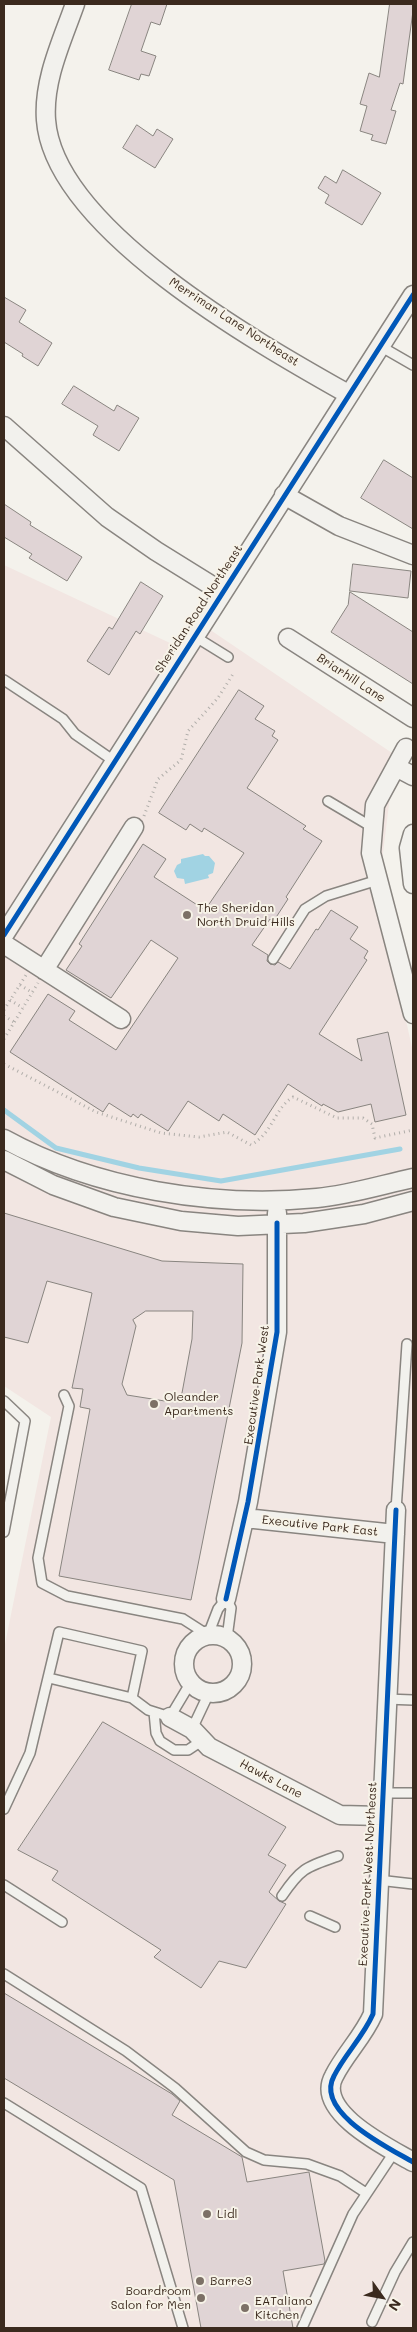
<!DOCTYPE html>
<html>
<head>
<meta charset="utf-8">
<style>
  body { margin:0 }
  #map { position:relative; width:417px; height:2332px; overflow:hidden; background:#f4f2ec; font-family:Mali,sans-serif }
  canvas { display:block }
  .frame { position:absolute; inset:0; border:5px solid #3b2a1e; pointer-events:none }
  .north { position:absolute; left:357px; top:2272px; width:50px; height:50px; -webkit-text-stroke:4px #f7f3e8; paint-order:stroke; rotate:122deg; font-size:14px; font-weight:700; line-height:20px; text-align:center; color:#3b2a1e }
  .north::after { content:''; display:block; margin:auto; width:18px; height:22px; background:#3b2a1e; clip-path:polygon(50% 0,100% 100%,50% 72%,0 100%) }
</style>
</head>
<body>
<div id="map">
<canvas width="417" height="2332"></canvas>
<div class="frame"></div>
<div class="north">N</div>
</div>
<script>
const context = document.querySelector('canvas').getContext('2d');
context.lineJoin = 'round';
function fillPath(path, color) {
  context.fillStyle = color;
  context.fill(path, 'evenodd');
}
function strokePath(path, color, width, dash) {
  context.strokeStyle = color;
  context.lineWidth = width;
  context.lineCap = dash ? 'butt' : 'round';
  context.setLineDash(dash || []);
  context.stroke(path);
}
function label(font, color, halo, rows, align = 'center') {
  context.font = font + ' Mali,sans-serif';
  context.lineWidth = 4;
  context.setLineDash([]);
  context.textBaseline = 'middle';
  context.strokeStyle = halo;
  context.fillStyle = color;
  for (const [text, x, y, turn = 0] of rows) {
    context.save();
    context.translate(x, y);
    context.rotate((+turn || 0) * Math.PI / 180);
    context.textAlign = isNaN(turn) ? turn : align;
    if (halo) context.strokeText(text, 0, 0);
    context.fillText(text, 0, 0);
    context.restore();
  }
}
fillPath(new Path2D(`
  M4 565 187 651 203 625 395 755 378 894 413 1052V2328H4V1649L51 1417 4 1386Z`), '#f2e6e2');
fillPath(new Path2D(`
  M203 854 205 856H209L215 863 213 873 208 875 209 878 185 884 184 879 177 878 174 871 177 865 181 863V859Z`), '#a1d3e3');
strokePath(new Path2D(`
  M4 1110 56 1148 139 1168 221 1181 400 1149`), '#a1d3e3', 5);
const building = new Path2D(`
  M132 4H167L160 25 151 22 141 51 156 56 149 76 141 74 139 80 109 70Z
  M390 4H413V11L403 84 400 83 391 110 396 111 386 144 371 140 373 135 360 131 367 106 360 104 369 73 379 77Z
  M137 125 153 136 157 129 173 139 155 168 123 148Z
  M343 170 381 193 362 225 325 203 329 195 318 188 325 176 336 183Z
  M4 297 26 310 19 322 52 343 38 366 22 356 23 354 4 342Z
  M74 386 114 411 117 405 139 418 119 451 93 435 98 426 62 404Z
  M384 460 413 478V529L361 498Z
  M4 504 31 522 30 525 82 557 67 581 29 558 32 554 4 537Z
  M353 564 411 571 408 598 350 591Z
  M141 582 163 596 140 634 136 631 109 675 87 661 109 627 112 629Z
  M350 592 413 632V684L331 632 348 605Z
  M239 690 264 706 255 719 275 731 272 736 278 740 247 788 306 826 303 829 322 841 286 897 288 899 273 922 270 919 252 945 268 955 267 961 270 964 275 965 278 962 290 969 316 929 318 930 331 910 358 927 350 939 368 951 364 958 367 960 319 1034 362 1061 357 1039 388 1032 406 1115 375 1122 371 1104 338 1112 323 1104 322 1106 288 1084 255 1135 223 1114 219 1121 188 1101 168 1131 141 1114 138 1118 133 1114 131 1117 109 1103 103 1112 10 1052 48 994 75 1011 69 1020 116 1050 178 958 151 940 111 998 66 970 82 946 79 944 143 844 166 859 154 877 205 910 244 853 204 828 202 832 190 824 186 830 159 813Z
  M4 1213 162 1261 243 1264 242 1343 191 1600 59 1576 90 1409 80 1407 83 1389 72 1388 92 1293 47 1281 28 1343 4 1337ZM146 1311H193L192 1339 182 1393 171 1402 127 1395 122 1384 136 1326 133 1320Z
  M103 1722 286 1827 268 1855 286 1865 269 1892 279 1901 286 1904 246 1968 219 1961 201 1988 154 1957 161 1950 52 1880 58 1871 18 1850Z
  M4 1993 172 2094 180 2101 172 2115 242 2157 247 2182 309 2172 325 2261 324 2264 283 2271 293 2328H201L174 2180 4 2078Z`);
fillPath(building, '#e0d4d5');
strokePath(building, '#898580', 1);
const service = new Path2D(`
  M380 346 413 365
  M194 636 228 657
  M4 680 63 719 75 734 114 761
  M328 801 372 827
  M273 959 305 909 326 896 378 880
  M64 1395 69 1406 38 1558 42 1583 67 1596 183 1619 208 1635 218 1609 226 1599 231 1608 227 1638
  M4 1401 25 1421 4 1532
  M396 1510 407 1344
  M132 1698 148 1710 170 1717 191 1682
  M386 1699 413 1700
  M154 1712 156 1733 160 1741 174 1750H188L203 1740
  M192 1729 209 1693
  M382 1793H413
  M4 1809 30 1753 59 1632 142 1651 132 1698 49 1678
  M378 1880 413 1884
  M4 1885 62 1922
  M282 1896C301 1868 306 1867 338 1856
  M310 1916 335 1927
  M4 1974 126 2051 175 2088 246 2152 264 2160 307 2164 340 2176 366 2193
  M4 2103 141 2188 183 2328
  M372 2322 395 2272 413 2242
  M302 2328 353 2214 395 2151`);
const minor = new Path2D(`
  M75 4C62 41 43 80 46 120 54 229 261 345 348 394
  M4 426 107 517 156 551 222 592
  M284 495 339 526 413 555
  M288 638 413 718
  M406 748 375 805 371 853 413 1014
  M396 767 413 776
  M413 834 409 848 413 884
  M4 935 413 295
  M4 944 121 1019
  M44 970 134 827
  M4 1139C95 1189 214 1208 317 1198 349 1195 381 1185 413 1178
  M4 1160 53 1185 114 1207 181 1221 238 1226 304 1223 364 1214 413 1201
  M396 1510 373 2014C363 2037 345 2054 334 2076 314 2112 389 2148 413 2162
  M245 1518 395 1534
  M226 1599 248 1502 277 1332V1213
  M184 1664a29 29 0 1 1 58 0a29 29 0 1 1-58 0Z
  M170 1717 192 1729 209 1747 340 1815 381 1816`);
strokePath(service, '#898580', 12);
strokePath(minor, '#898580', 21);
strokePath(new Path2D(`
  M144 816 158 779 181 760 188 731 218 698 233 674
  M20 985 33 993
  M10 1000 23 1008
  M4 1010 26 975
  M4 1016 14 1022
  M4 1039 38 983
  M4 1064 96 1112 161 1133 199 1137 227 1132 251 1145C274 1132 273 1110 293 1097L337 1118H363L372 1124 375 1138 413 1130`), '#b1aeaa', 3, [1, 4]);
strokePath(service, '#f2f1ed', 9);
strokePath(minor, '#f2f1ed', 18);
strokePath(new Path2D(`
  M4 935 413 295
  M396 1510 373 2014C363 2037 345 2054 334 2076 314 2112 389 2148 413 2162
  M226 1599 248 1502 277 1332V1223`), '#0057b8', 5);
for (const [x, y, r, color] of [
  [187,915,5,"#7c7066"],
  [154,1404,5,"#7c7066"],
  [207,2214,5,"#7c7066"],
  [200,2281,5,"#7c7066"],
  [201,2298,5,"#7c7066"],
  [245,2308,5,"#7c7066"]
]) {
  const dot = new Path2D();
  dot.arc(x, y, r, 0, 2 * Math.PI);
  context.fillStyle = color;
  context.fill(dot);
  strokePath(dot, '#f7f3e8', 2);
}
label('12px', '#3b2a1e', '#f7f3e8', [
  ["Merriman Lane Northeast",234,322,33],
  ["Sheridan Road Northeast",199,609,-57],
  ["Briarhill Lane",351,678,33],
  ["Executive Park West",257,1385,-82],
  ["Executive Park East",320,1526,6],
  ["Hawks Lane",271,1779,28],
  ["Executive Park West Northeast",368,1874,-87]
]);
label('12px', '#3b2a1e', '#f7f3e8', [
  ["The Sheridan",197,908],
  ["North Druid Hills",197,922],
  ["Oleander",164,1397],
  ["Apartments",164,1411],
  ["Lidl",217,2214],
  ["Barre3",210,2281],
  ["Boardroom",191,2291,"right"],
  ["Salon for Men",191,2305,"right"],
  ["EATaliano",255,2301],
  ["Kitchen",255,2315]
], 'left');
</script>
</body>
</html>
